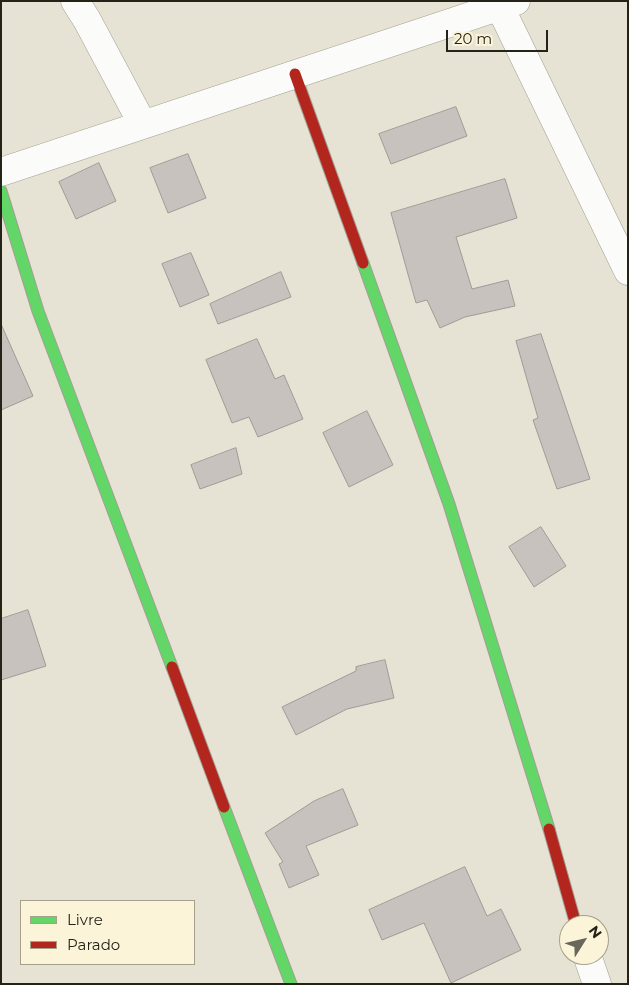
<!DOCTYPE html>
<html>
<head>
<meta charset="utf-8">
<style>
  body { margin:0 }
  #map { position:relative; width:629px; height:985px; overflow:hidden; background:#e6e3d4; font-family:Montserrat,sans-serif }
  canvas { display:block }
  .frame { position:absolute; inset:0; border:2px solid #252218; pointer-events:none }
  .legend { position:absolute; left:20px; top:900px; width:175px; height:65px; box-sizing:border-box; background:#fbf4d9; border:1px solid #a5a08c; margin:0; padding:6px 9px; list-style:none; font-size:15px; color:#252218 }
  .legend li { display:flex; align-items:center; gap:10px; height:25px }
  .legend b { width:25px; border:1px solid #a5a08c }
  .north { position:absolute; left:559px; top:915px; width:50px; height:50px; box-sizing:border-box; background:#fbf4d9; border:1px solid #a5a08c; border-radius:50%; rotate:54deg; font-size:14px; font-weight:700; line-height:20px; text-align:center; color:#252218 }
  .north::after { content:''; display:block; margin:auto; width:18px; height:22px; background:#69665a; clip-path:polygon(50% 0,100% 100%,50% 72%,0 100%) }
  .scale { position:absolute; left:446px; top:30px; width:102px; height:22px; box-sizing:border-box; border:2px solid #252218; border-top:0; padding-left:6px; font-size:15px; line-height:18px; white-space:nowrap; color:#252218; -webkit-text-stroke:4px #fbf4d9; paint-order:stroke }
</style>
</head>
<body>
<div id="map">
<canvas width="629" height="985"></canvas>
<div class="frame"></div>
<ul class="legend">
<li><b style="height:6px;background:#63d668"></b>Livre</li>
<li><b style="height:6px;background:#b3261e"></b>Parado</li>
</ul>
<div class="north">N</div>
<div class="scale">20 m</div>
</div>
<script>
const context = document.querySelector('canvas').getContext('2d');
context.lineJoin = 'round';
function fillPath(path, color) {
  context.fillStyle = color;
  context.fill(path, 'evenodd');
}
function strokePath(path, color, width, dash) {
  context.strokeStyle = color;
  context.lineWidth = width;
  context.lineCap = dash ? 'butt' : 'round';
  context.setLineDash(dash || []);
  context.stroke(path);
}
const building = new Path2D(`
  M456 107 467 136 391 164 379 134Z
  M188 154 206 198 168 213 150 168Z
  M99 163 116 201 76 219 59 182Z
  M505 179 517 218 456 237 472 289 508 280 515 306 465 317 440 328 427 300 416 303 391 213Z
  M191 253 209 295 180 307 162 264Z
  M281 272 291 297 218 324 210 304Z
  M1 324 33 396 1 410Z
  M541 334 590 479 557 489 533 420 538 418 516 341Z
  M257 339 275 379 284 375 303 419 258 437 249 417 232 423 206 360Z
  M367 411 393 465 349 487 323 433Z
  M236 448 242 474 200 489 191 465Z
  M541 527 566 566 534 587 509 547Z
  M28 610 46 666 1 680V619Z
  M385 660 394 698 347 709 296 735 282 707 356 671V667Z
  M343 789 358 825 306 846 319 875 289 888 279 864 283 862 265 833 314 801Z
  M465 867 487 916 501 909 521 950 451 983 424 923 382 940 369 910Z`);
fillPath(building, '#c8c2be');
strokePath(building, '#a09a96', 1);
const street = new Path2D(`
  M75 1 87 20 143 125
  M487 1 500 7 628 271
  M1 172 516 1
  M587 955 597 984`);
const fast = new Path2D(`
  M1 191 38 311 172 667
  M363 263 449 504 549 829
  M224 807 291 984`);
const jam = new Path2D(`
  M295 74 363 263
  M172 667 224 807
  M549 829 576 925`);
strokePath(street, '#a29f94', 29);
strokePath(fast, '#a29f94', 13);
strokePath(jam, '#a29f94', 13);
strokePath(street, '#fbfbf9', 28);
strokePath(fast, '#63d668', 11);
strokePath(jam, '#b3261e', 11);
</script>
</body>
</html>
